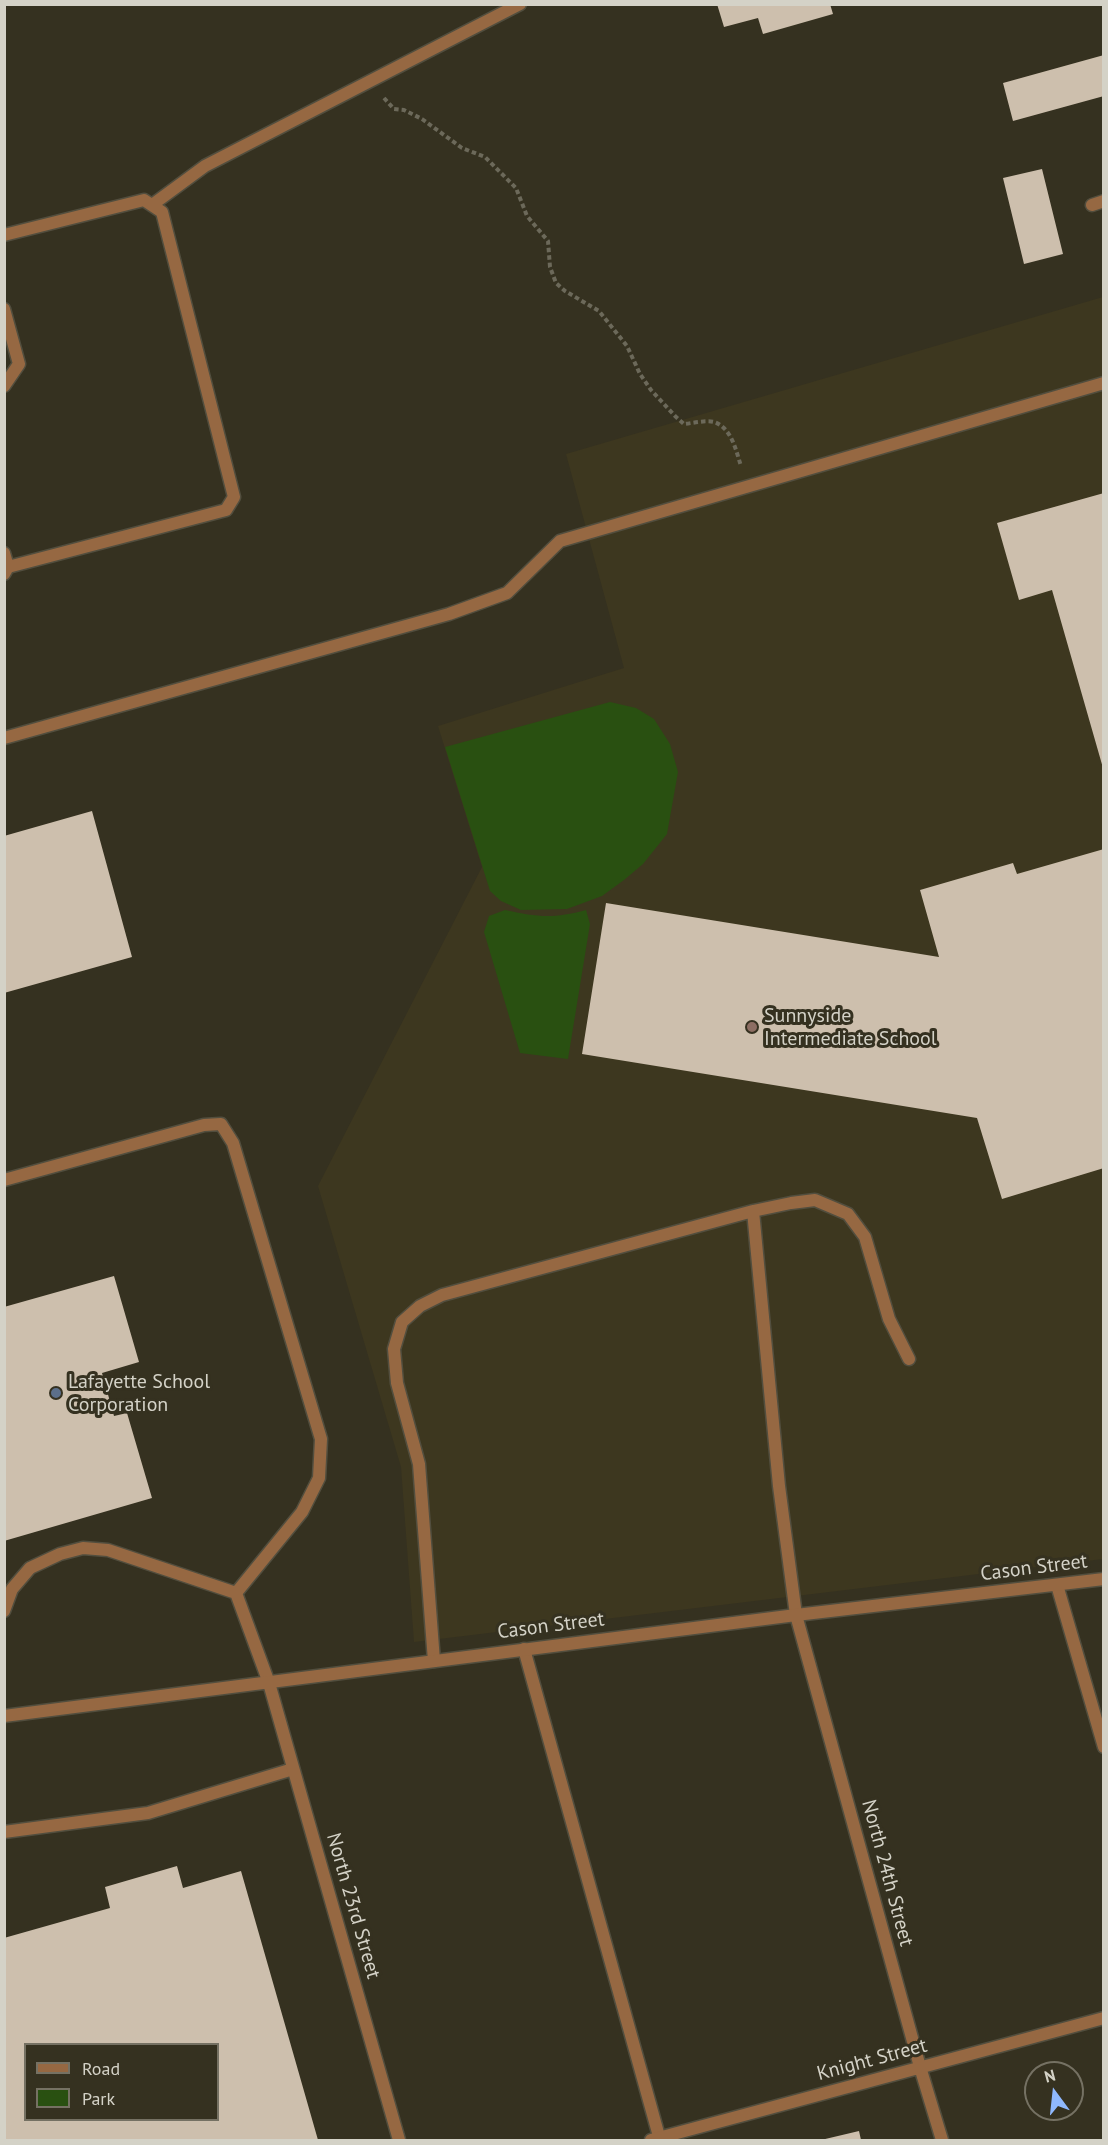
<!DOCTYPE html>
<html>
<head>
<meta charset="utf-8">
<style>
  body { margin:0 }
  #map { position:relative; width:1108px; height:2145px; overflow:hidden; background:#353120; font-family:"PT Sans",sans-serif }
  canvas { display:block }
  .frame { position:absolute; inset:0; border:6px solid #d4d2c7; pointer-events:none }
  .legend { position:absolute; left:24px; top:2043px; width:195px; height:78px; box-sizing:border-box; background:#353120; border:2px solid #757163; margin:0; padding:8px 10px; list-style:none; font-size:18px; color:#d4d2c7 }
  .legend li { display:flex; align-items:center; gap:12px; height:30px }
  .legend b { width:30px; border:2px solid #757163 }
  .north { position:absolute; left:1024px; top:2061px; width:60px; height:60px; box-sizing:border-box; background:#353120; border:2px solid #757163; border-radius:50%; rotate:345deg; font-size:16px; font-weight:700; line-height:24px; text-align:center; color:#d4d2c7 }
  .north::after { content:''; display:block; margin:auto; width:21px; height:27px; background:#8fb8fd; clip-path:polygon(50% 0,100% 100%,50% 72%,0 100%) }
</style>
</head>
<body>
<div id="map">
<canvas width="1108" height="2145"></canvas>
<div class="frame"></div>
<ul class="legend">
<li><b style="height:8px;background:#966842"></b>Road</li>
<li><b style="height:16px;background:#295011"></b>Park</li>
</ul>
<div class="north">N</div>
</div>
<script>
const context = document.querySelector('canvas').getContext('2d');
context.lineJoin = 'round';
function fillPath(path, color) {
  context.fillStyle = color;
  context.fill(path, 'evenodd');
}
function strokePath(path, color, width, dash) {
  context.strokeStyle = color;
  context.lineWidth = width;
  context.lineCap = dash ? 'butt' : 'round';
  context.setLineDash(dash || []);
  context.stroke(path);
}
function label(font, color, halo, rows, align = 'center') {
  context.font = font + ' "PT Sans",sans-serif';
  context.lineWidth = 6;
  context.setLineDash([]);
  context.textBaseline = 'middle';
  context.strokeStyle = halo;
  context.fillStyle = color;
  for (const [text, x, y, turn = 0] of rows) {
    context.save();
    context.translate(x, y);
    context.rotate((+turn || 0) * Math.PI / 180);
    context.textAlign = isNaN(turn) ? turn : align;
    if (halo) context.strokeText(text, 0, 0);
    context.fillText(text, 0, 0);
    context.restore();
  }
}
fillPath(new Path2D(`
  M1103 297V1559L414 1642 401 1467 318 1186 482 867 438 726 624 668 566 454Z`), '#3d371f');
fillPath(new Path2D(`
  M610 702 636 708 654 719 670 744 678 772 667 834 643 864 624 880 602 896 567 909 521 910 501 901 490 891 445 747Z
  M505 910C537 917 553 919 586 910L590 924 568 1059 520 1053 484 932 489 916Z`), '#295011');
fillPath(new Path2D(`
  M717 4H830L833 14 763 34 758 18 724 27Z
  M1104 55V96L1013 121 1003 83Z
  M1042 169 1063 254 1024 264 1003 178Z
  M1104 493V768H1103L1052 590 1019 600 997 523Z
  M92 811 132 957 4 993V836Z
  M1104 849V1168L1002 1199 977 1118 582 1054 606 903 939 957 920 890 1013 863 1017 874Z
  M114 1276 139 1362 102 1373 114 1416 127 1413 152 1498 4 1541V1307Z
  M177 1866 183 1888 241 1871 318 2140H4V1938L110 1908 105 1887ZM26 2044H218V2120H26Z
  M859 2131 861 2140H821Z`), '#cdbfad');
const service = new Path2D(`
  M152 205 205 166 520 4
  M4 235 144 200 162 212 234 497 226 510 8 567 4 574
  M4 309 19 364 4 386
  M4 553 8 567
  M4 738 449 614 507 593 560 541 1104 383
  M4 1180 204 1125 221 1124 233 1143 321 1439 319 1478 302 1512 236 1593
  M753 1211 779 1486 796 1615
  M1057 1585 1104 1747
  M4 1611 12 1589 30 1568 60 1554 83 1548 108 1550 236 1593 269 1683
  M524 1649 660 2140
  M434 1661 419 1464 397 1383 394 1349 402 1322 420 1306 442 1295 753 1211 791 1203 815 1200 848 1214 865 1237 889 1319 909 1359
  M4 1832 148 1813 293 1769`);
const minor = new Path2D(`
  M1092 205 1104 201
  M796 1615 920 2067 942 2140
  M269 1683 399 2140
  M4 1716 796 1615 1104 1579
  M651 2140 1104 2018`);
strokePath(service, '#524e3e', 15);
strokePath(minor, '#524e3e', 15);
strokePath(new Path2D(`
  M384 98 394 109 404 110 422 119 462 148 485 157 516 188 527 216 548 241 550 267 556 283 565 291 599 311 627 346 640 374 651 390 675 416 684 424C693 423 706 420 714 422 732 428 736 451 741 466`), '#6c695a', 4, [4.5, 3]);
strokePath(service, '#966842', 12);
strokePath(minor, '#966842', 12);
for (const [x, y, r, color] of [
  [752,1027,6,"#8d6e63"],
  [56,1393,6,"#5c6f8a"]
]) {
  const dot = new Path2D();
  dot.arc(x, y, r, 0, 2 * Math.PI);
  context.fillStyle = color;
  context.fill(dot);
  strokePath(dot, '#353120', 2);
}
label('20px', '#d4d2c7', '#353120', [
  ["Sunnyside",764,1016],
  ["Intermediate School",764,1039],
  ["Lafayette School",68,1382],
  ["Corporation",68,1405]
], 'left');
label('20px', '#d4d2c7', '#353120', [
  ["Cason Street",1034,1568,-7],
  ["Cason Street",551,1626,-7],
  ["North 24th Street",887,1873,75],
  ["North 23rd Street",353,1906,74],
  ["Knight Street",872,2060,-15]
]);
</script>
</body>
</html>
